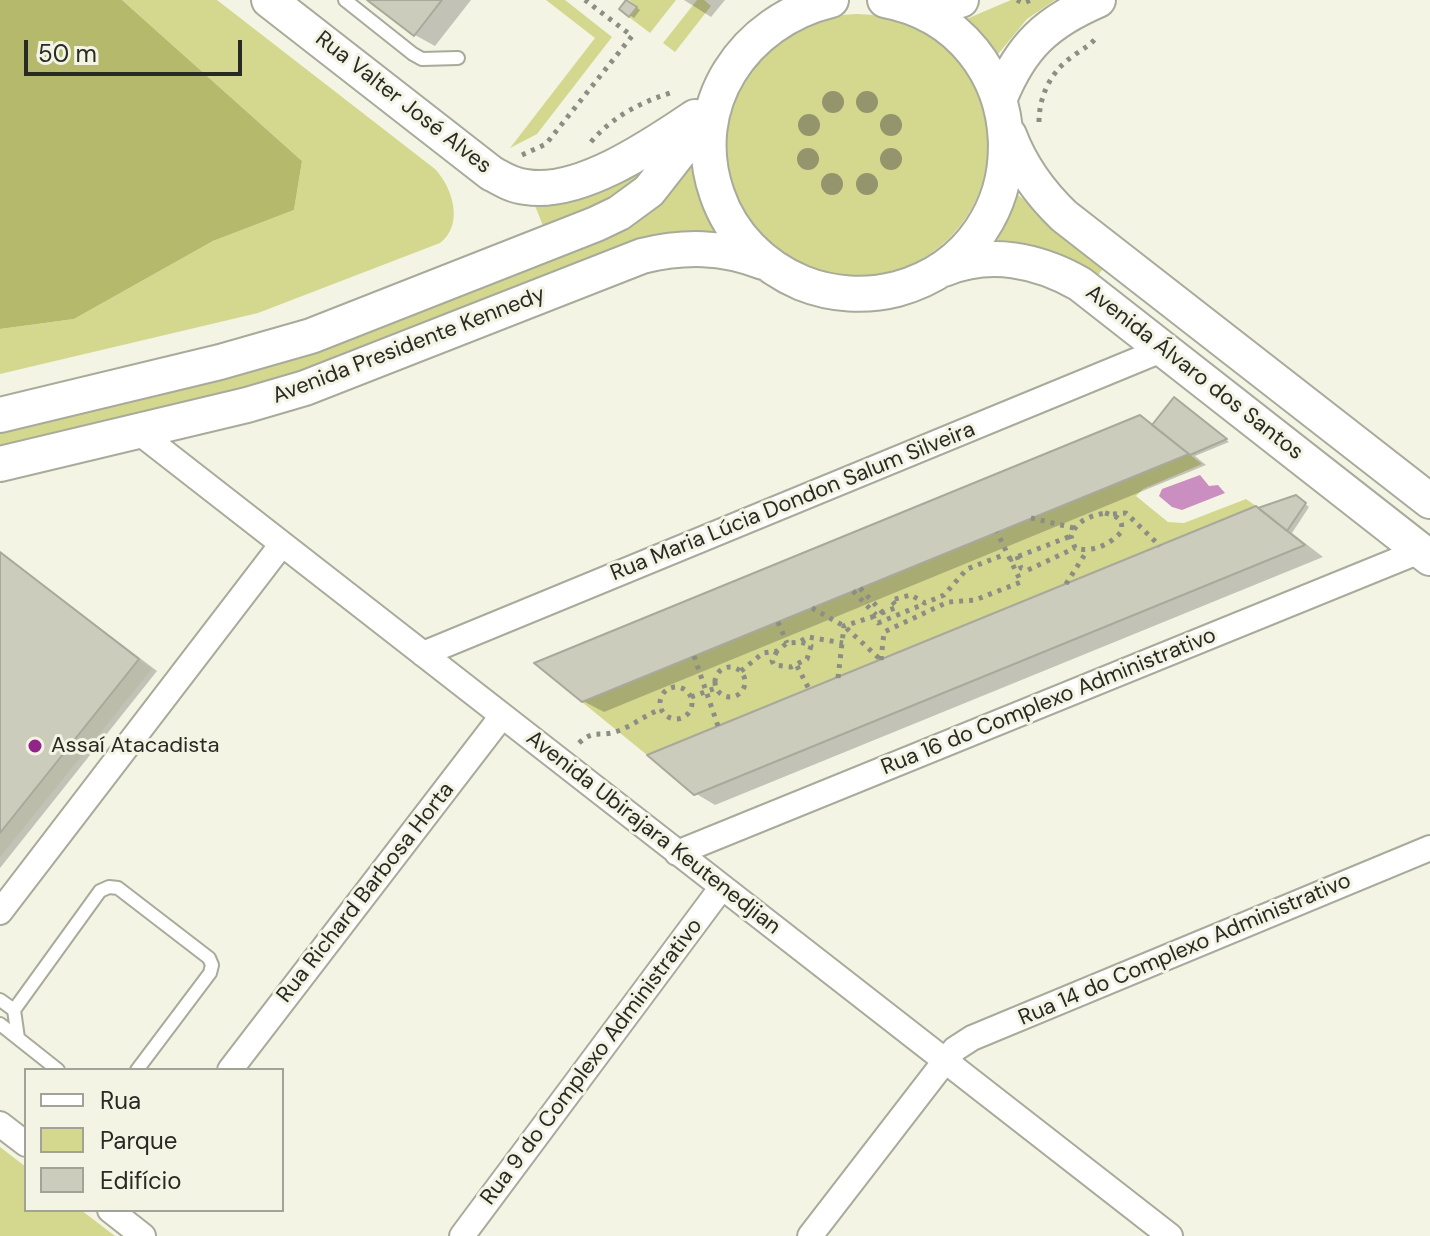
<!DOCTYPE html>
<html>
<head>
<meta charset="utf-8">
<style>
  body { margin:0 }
  #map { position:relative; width:1430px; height:1236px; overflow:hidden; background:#f3f4e4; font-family:"DM Sans",sans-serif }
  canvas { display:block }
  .legend { position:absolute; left:24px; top:1068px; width:260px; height:144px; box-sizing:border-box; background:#f3f4e4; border:2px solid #a2a397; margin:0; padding:10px 14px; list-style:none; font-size:24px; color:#292a24 }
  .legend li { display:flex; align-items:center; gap:16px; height:40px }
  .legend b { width:40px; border:2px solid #a2a397 }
  .scale { position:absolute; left:24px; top:40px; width:218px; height:36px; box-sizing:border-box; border:4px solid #292a24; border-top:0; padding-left:10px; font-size:24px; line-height:28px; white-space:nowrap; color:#292a24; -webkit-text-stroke:6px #f3f4e4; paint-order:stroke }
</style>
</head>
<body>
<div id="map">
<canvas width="1430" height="1236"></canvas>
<ul class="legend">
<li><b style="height:10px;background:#fff"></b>Rua</li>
<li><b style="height:22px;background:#d4d88f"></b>Parque</li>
<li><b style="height:22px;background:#cbccbc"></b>Edifício</li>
</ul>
<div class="scale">50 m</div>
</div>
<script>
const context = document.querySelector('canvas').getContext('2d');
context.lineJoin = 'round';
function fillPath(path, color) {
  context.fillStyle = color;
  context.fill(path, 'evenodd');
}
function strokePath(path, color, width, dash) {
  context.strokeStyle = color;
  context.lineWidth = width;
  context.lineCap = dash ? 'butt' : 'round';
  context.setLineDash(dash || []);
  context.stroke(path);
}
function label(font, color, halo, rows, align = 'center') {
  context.font = font + ' "DM Sans",sans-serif';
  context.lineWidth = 6;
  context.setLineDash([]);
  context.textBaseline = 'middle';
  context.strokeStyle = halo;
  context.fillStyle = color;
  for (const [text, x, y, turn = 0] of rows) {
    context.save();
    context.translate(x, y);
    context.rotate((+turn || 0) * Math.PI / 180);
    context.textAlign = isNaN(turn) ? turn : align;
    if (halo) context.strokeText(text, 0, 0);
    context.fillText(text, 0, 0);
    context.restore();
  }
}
fillPath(new Path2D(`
  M0 552 152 669 0 857Z`), '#eaecd4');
fillPath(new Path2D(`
  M122 0H217L435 169C453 188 464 225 440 243L258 313 0 374V329L74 319 213 241 294 210 302 161Z
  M546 0H565L612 37 537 134 510 148 595 38Z
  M629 0H676L650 33 629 17 637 7Z
  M697 0H704L711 6 675 52 663 43Z
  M1011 0H1055L1027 19 999 53 994 55 964 23V20Z
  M726 145a131 131 0 1 1 262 0a131 131 0 1 1-262 0Z
  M690 165 694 169 699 194 715 229 713 234H668L642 240 274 382 0 449V431L223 377Z
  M645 169C625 202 577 214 544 228L535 206C572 206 613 188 645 169Z
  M1018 195 1105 266 1096 278 994 244 992 241 1014 196Z
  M1189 454 1202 464 1143 489 1136 496 1168 522 1184 523 1246 499 1256 506 647 755 582 702Z
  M0 1147 26 1167V1210H81L115 1236H0Z`), '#d4d88f');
fillPath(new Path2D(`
  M0 0H122L302 161 294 210 213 241 74 319 0 329Z`), '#b5b96c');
fillPath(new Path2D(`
  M1200 475 1209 486 1218 485 1225 493 1182 510 1172 507 1159 496 1162 489Z`), '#cb8ec1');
fillPath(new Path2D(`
  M370 0H471L435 46 415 35Z
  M684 0H725L711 17Z
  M631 3 640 10 634 18 622 9Z
  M1178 402 1229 442 1195 456 1206 465 604 712 583 701 1139 417 1154 426Z
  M1300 500 1309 507 1292 533 1323 557 715 805 695 793Z
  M0 552 157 671 0 868Z`), '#0003');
const building = new Path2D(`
  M367 0H442L414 36Z
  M626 0 637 7 629 17 619 9Z
  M1174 397 1227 439 1190 455 1152 425Z
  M1140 415 1189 454 582 702 534 663Z
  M1296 495 1306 503 1287 531 1258 508Z
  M1256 506 1305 545 694 795 647 755Z
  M0 552 139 659 0 833Z`);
fillPath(building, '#cbccbc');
strokePath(building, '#a8a99a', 2);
const lane = new Path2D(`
  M345 0 413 54 422 59 458 58
  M0 1000 14 1010
  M0 1024 58 1070
  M18 1038 14 1010 100 891 109 887 118 888 209 958 212 965 210 973 137 1070`);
const street = new Path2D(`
  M136 430 1170 1236
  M423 654 1164 349
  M677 853 1420 551
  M0 912 282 544
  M230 1070 502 716
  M0 1124 26 1144
  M110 1210 143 1236
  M462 1236 722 887
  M810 1236 945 1061 955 1049 972 1038 1430 848`);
const secondary = new Path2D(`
  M269 0 491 173C502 179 513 186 526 187 579 196 652 146 695 117
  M831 0C744 21 686 105 717 194 731 235 762 266 802 283 832 295 866 297 897 289 1049 247 1039 29 885 0
  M905 3 928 4 961 0
  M1000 98C1021 46 1047 22 1098 0
  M1009 135C1021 167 1039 192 1064 216L1430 501
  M944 269C990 250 1038 260 1080 284L1430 558
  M0 415 220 362 311 336 596 224 619 213 649 191 714 108
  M0 464 247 405 305 388 642 256C684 246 722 246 763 262`);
strokePath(lane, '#a8aa9a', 16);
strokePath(street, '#a8aa9a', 28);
strokePath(secondary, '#a8aa9a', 38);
strokePath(new Path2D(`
  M1017 0 1023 3 1031 0
  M1039 122C1039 96 1051 71 1073 56 1082 49 1092 45 1097 36
  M591 142C613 116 641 102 673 92
  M522 155 546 144 632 36 585 0
  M1105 513C1117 516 1124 519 1121 532 1110 545 1091 553 1075 548L1071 536C1077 520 1090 516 1105 513Z
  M1113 514 1126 513 1160 546
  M1031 518 1074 528
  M1017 556 1021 568 1028 570 1075 548
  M1009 560 1071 536
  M1066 584 1087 551
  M860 588 883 613
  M853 591 876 615
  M812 608 844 626 881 660
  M872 617 897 607 891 600 911 595 925 603 944 595 967 569 1006 554
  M778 622 787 643
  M801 641 808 637 843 643
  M694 656 718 726
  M881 660 884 632 948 602 975 600 1021 582 997 532
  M797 666 809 689
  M715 682a15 15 0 1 1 30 0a15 15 0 1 1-30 0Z
  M741 671 763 653 777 651 787 643 801 642 811 646 807 659 791 667 774 665 772 661 777 651
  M838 678 844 626 872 617 878 623 924 604
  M660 703a16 16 0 1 1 32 0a16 16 0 1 1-32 0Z
  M691 697 716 688
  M579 743C594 729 599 737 615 732 631 727 645 715 661 709`), '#8d8e83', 5, [4, 6]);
strokePath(lane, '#fff', 12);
strokePath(street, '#fff', 24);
strokePath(secondary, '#fff', 34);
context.fillStyle = '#94956d';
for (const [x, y] of [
  [833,102],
  [867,102],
  [809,125],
  [891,125],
  [808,159],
  [891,159],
  [832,184],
  [867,184]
]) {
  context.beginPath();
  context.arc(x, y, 11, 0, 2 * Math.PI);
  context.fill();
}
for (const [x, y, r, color] of [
  [35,746,8,"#922688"]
]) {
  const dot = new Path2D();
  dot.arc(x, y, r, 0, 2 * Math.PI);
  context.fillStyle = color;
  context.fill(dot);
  strokePath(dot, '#f3f4e4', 3);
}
label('22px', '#292a24', '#f3f4e4', [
  ["Rua Valter José Alves",403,103,38],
  ["Avenida Presidente Kennedy",409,346,-21],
  ["Avenida Álvaro dos Santos",1194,373,38],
  ["Rua Maria Lúcia Dondon Salum Silveira",793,502,-22],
  ["Rua 16 do Complexo Administrativo",1049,702,-22],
  ["Avenida Ubirajara Keutenedjian",653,833,38],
  ["Rua Richard Barbosa Horta",366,893,-52],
  ["Rua 14 do Complexo Administrativo",1185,950,-23],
  ["Rua 9 do Complexo Administrativo",592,1062,-53]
]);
label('22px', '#292a24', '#f3f4e4', [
  ["Assaí Atacadista",51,746]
], 'left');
</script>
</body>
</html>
